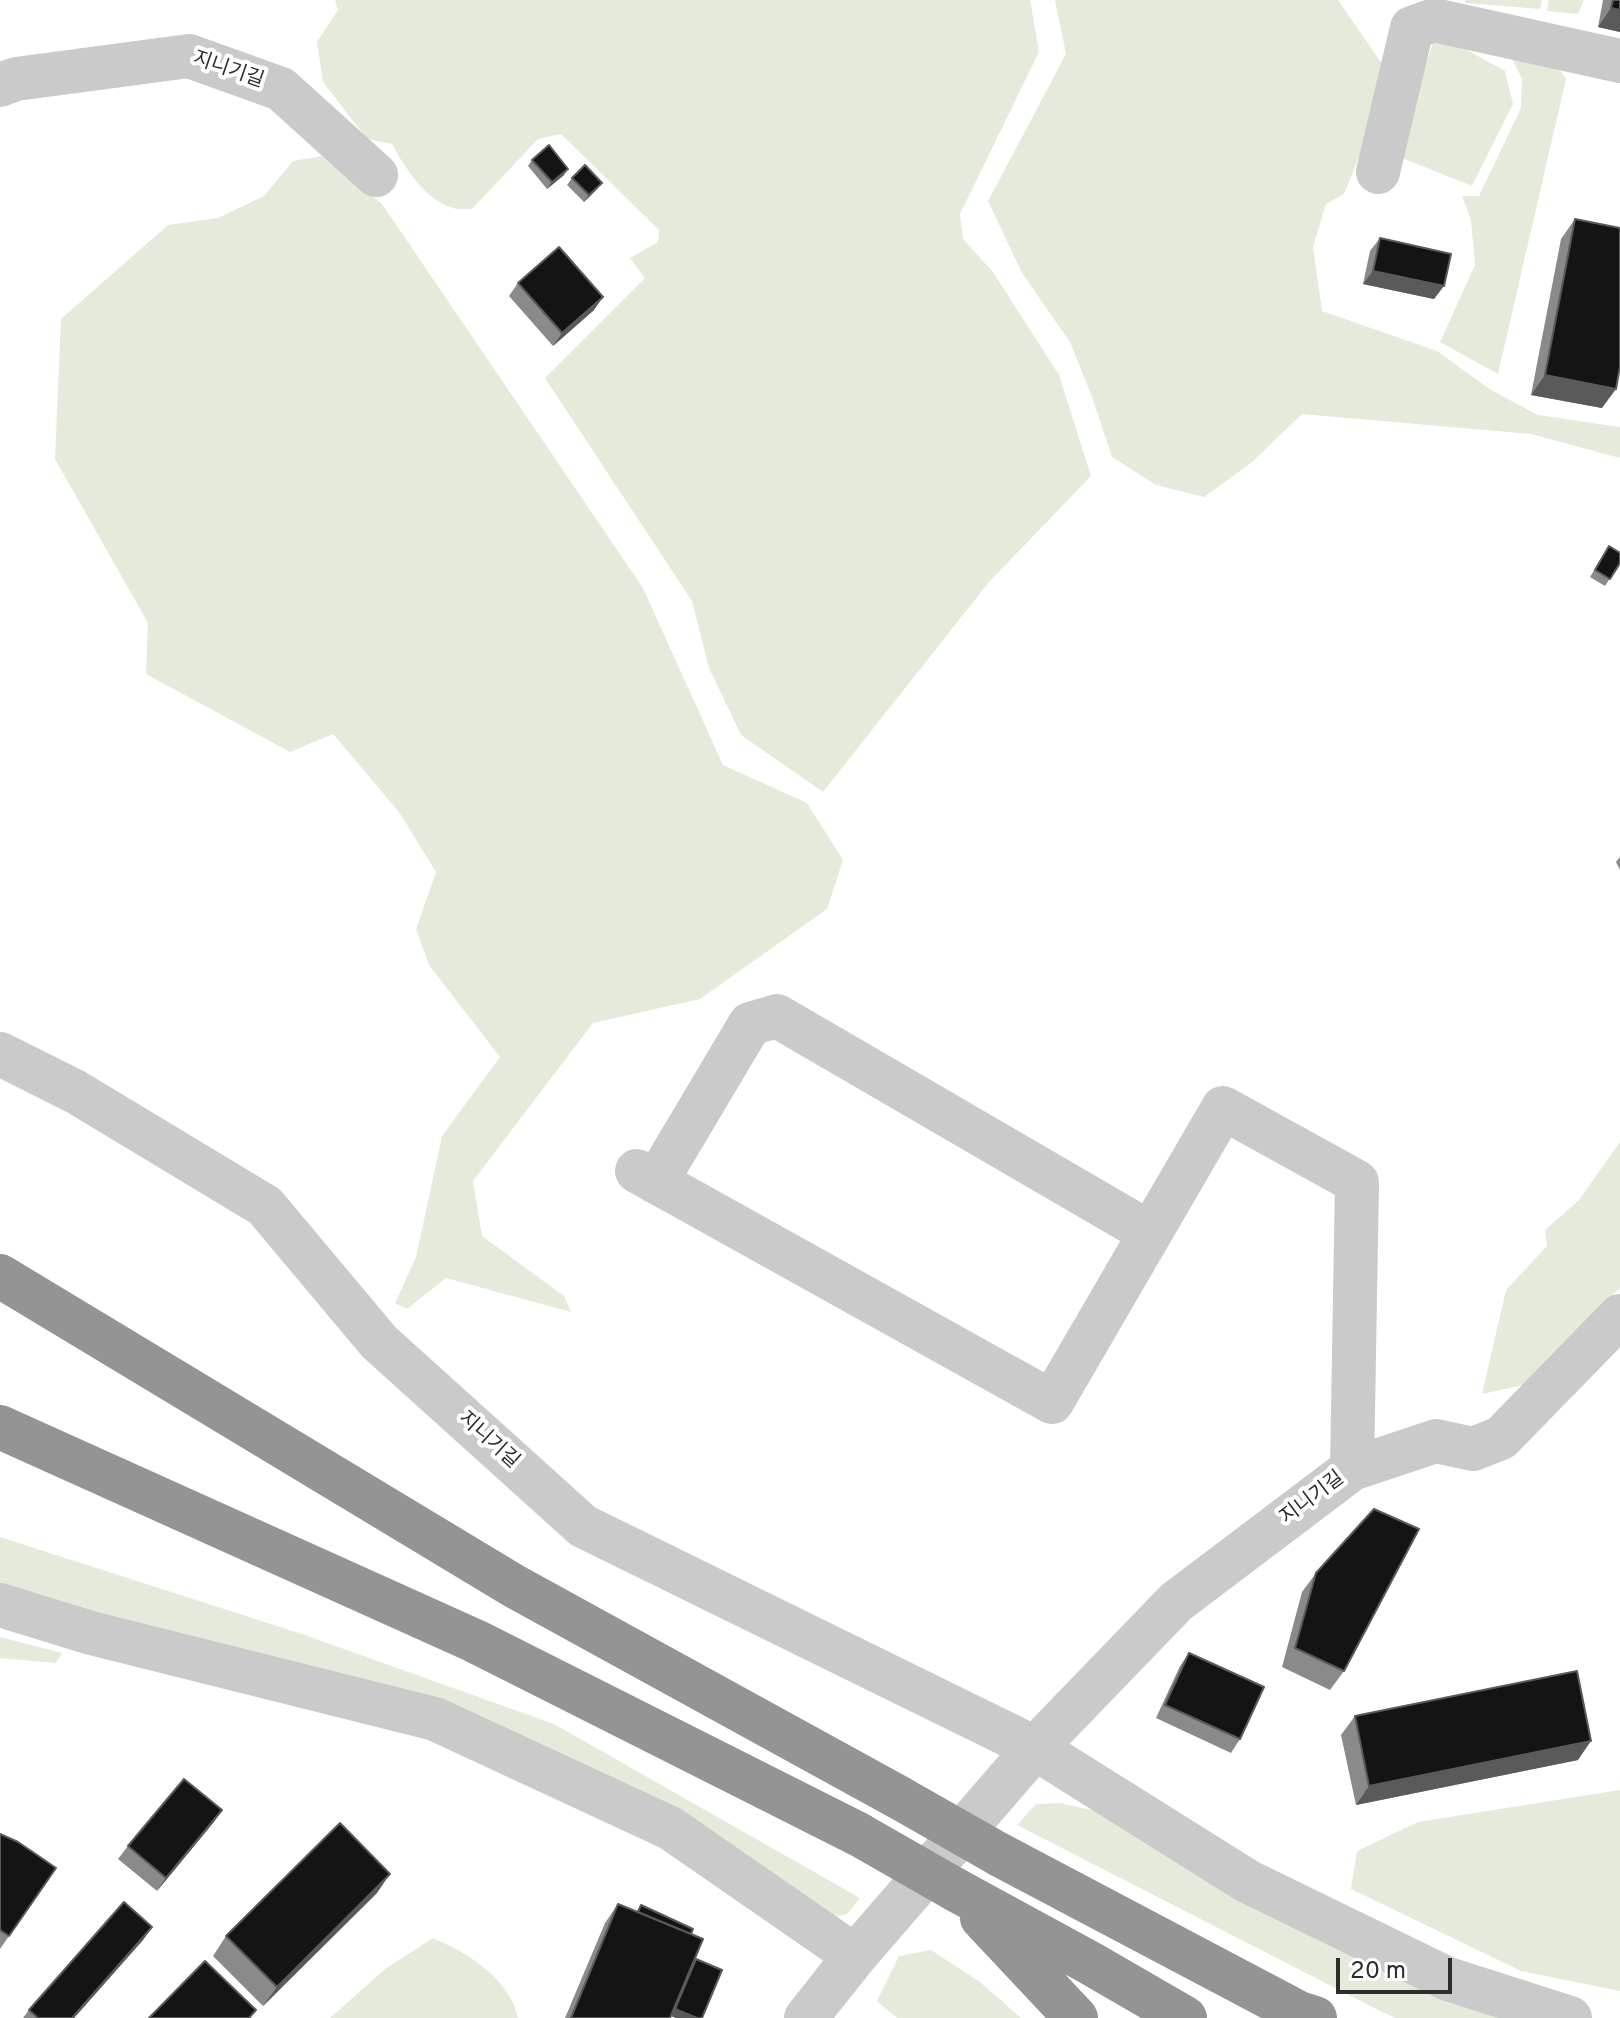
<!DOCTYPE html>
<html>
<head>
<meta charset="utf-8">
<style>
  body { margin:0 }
  #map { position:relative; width:1620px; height:2018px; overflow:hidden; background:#fff; font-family:Overpass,sans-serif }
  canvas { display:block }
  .scale { position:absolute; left:1336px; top:1958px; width:116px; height:36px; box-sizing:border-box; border:4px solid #2d2d2d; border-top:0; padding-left:10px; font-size:24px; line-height:28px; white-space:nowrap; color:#2d2d2d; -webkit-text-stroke:6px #fff; paint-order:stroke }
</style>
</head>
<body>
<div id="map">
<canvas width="1620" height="2018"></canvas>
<div class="scale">20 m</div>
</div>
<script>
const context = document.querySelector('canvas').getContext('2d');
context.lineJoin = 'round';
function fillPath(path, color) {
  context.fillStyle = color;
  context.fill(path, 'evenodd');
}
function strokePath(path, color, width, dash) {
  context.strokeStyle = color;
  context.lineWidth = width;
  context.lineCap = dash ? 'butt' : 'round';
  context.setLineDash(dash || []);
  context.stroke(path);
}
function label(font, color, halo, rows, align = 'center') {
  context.font = font + ' Overpass,"Noto Sans KR",sans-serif';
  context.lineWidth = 8;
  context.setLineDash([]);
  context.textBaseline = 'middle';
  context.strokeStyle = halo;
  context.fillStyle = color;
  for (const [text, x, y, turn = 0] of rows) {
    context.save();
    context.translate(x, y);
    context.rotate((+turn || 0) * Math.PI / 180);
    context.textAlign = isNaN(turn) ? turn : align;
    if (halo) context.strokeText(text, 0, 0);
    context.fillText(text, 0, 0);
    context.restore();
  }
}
fillPath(new Path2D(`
  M335 0H1030L1039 52 960 214 963 239 993 272 1059 375 1091 476 989 582 823 792 741 735 709 668 692 601 545 378 645 278 630 258 658 242 659 230 561 134 538 139 472 209C466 209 458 210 453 208 425 200 405 168 392 144L367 139 323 82 317 42 338 10Z
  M1055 0H1338L1391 77 1344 194 1326 204 1313 247 1322 311 1437 351 1491 390 1538 415 1620 427V458L1531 434 1302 414 1251 463 1204 497 1156 485 1112 457 1092 397 1070 342 1022 273 988 201 1066 54Z
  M1465 0H1542L1540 9 1465 3Z
  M1549 0H1584L1578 14 1547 11Z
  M1447 39 1505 71 1513 104 1472 186 1402 158 1410 113 1434 40Z
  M1511 57 1556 65 1566 79 1498 374 1440 342 1475 265 1471 220 1462 196H1479L1521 108 1522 79Z
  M322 156 382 204 643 588 723 765 807 803 843 860 827 909 700 999 593 1023 473 1181 482 1236 564 1296 571 1312 446 1278 407 1309 395 1303 416 1257 442 1136 500 1057 429 965 416 929 436 872 399 812 333 734 290 752 146 674 148 623 55 459 61 319 168 225 218 218 264 196 293 161Z
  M1620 1142V1288L1524 1385 1482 1394 1506 1290 1547 1246 1545 1230 1579 1200Z
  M0 1537 302 1634 554 1724 860 1898 847 1914 833 1917 636 1795 0 1589Z
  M0 1637 62 1653 56 1663 0 1658Z
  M1620 1790V1991L1521 1971 1351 1889 1357 1851 1418 1822Z
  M1061 1803 1095 1811 1533 2018H1396L1380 2011 1017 1825 1036 1804Z
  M433 1938C468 1953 510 1979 518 2018H330L385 1969Z
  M931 1950 980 1982 1021 2018H897L877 2001 899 1956Z`), '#e4ebda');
strokePath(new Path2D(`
  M0 85 16 79 189 56 281 89 376 175
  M1378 172 1412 28 1434 20 1620 61
  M0 1054 76 1092 265 1206 379 1342 583 1526 1035 1748 1247 1881 1448 1979 1570 2018
  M637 1171 1052 1402 1223 1108 1357 1182 1352 1469
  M656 1182 750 1024 777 1016 1150 1233
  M0 1605 91 1633 435 1719 670 1828 855 1956
  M806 2018 855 1956 1035 1748 1176 1602 1352 1469 1436 1441 1473 1449 1501 1438 1620 1316`), '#cacaca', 44);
strokePath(new Path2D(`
  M0 1276 514 1586 898 1797
  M0 1427 475 1641 858 1834
  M1000 1855 1299 2013 1315 2018
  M956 1890 1090 1963 1185 2018
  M982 1918 1076 2018`), '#949494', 44);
strokePath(new Path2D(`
  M898 1797 1000 1855
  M858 1834 956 1890`), '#949494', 44);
fillPath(new Path2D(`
  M1603 0H1620V32L1598 27Z
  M532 160 564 175 547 189 528 166Z
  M572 178 597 189 584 202 567 185Z
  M1575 219 1602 408 1531 395 1561 239Z
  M1380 238 1434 299 1363 284 1370 251Z
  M518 283 594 310 553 346 509 296Z
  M1605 553 1620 563 1605 586 1590 577Z
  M1620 857V870L1616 862Z
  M1316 1573 1344 1671 1330 1690 1282 1667 1302 1592Z
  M1189 1653 1240 1739 1231 1753 1156 1718 1180 1666Z
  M1355 1716 1578 1760 1356 1805 1341 1735Z
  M222 1810 213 1823 157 1891 118 1859 128 1846Z
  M0 1834 56 1868 0 1949Z
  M377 1893 263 2006 213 1956 226 1936Z
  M618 1904 637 1911 641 1905 691 1934 693 1963 702 2018H676L671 2016 670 2018H565L605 1923Z
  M152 1927 143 1940 74 2018H23L29 2010Z`), '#8a8a8a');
fillPath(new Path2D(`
  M1611 8 1620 10V32L1598 27Z
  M568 169 564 175 547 189 552 182Z
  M602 183 597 189 584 202 589 195Z
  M1373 271 1444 286 1434 299 1363 284Z
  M603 297 594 310 553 346 562 333Z
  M1545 375 1616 389 1602 408 1531 395Z
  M1591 1741 1578 1760 1356 1805 1369 1786Z
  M222 1810 213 1823 157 1891 166 1878Z
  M390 1874 377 1893 263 2006 277 1987Z
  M152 1927 143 1940 74 2018H72Z
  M675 2009 697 2018H676L671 2016Z`), '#5a5a5a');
const building = new Path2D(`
  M1613 0H1620V10L1611 8Z
  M549 145 568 169 552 182 532 160Z
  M585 165 602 183 589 195 572 178Z
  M1575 219 1620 228V366L1616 389 1545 375Z
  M1380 238 1451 254 1444 286 1373 271Z
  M559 247 603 297 562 333 518 283Z
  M1609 546 1620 553V563L1610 579 1595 570Z
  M1374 1509 1419 1529 1344 1671 1295 1648 1316 1573Z
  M1189 1653 1264 1687 1240 1739 1165 1705Z
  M1577 1671 1591 1741 1369 1786 1355 1716Z
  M184 1779 222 1810 166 1878 128 1846Z
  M340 1823 390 1874 277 1987 226 1936Z
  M0 1834 18 1842 56 1868 9 1936 0 1930Z
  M124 1902 152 1927 72 2018H38L29 2010Z
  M618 1904 703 1939 670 2018H571Z
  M641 1905 693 1929 691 1934 638 1912Z
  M696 1959 722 1970 702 2018H697L675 2009Z
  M205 1961 256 2010 249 2018H149Z`);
fillPath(building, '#141414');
strokePath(building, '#5a5a5a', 2);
label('20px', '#2d2d2d', '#fff', [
  ["지니기길",228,71,19],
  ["지니기길",488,1441,42],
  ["지니기길",1313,1499,-37]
]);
</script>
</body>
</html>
